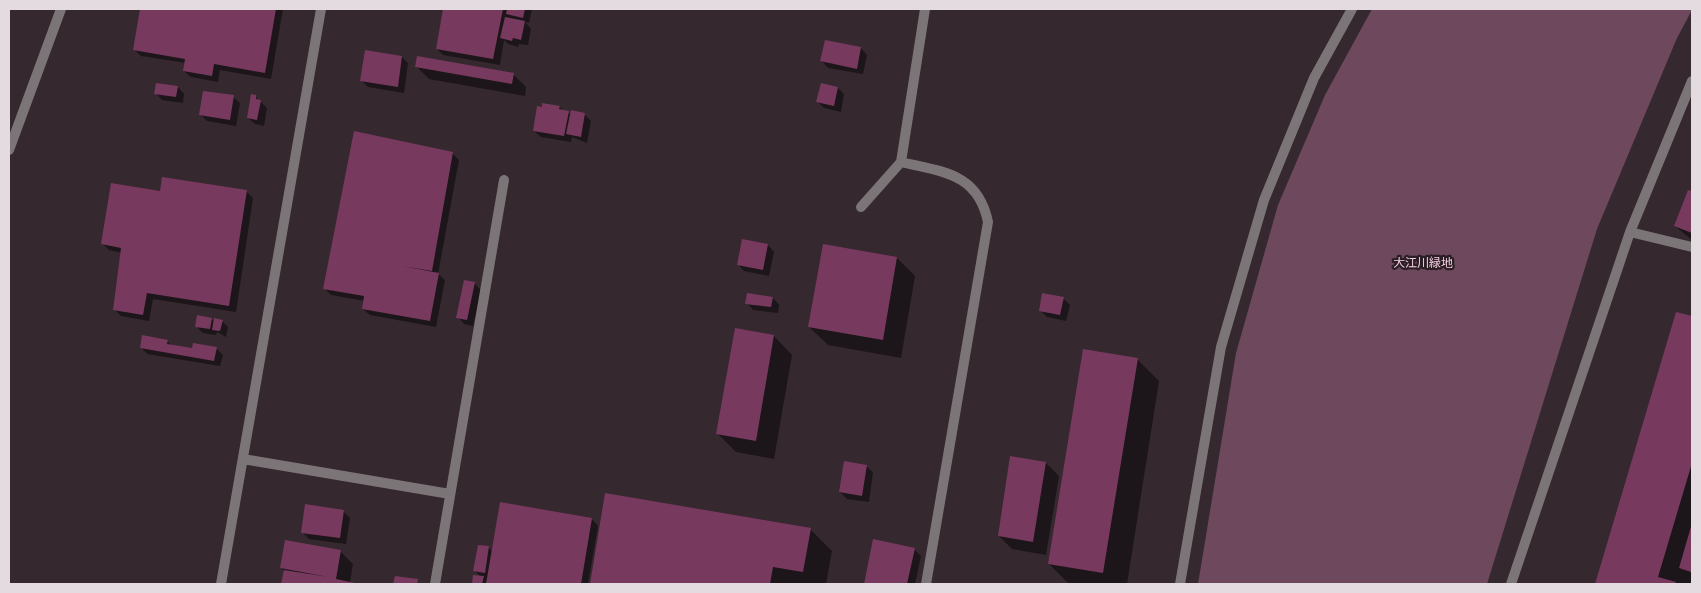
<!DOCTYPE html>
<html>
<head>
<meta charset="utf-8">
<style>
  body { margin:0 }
  #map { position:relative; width:1701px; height:593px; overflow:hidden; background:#35282f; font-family:"Roboto Condensed",sans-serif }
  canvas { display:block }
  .frame { position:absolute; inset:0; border:10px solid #e4dbe0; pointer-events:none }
</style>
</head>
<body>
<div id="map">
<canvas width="1701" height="593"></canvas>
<div class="frame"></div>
</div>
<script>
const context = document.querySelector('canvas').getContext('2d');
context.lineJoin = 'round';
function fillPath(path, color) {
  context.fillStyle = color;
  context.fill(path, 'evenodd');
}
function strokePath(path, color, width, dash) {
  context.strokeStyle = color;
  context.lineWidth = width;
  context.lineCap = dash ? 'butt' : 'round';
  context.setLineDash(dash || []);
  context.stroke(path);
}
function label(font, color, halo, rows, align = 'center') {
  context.font = font + ' "Roboto Condensed","Noto Sans JP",sans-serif';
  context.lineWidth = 4.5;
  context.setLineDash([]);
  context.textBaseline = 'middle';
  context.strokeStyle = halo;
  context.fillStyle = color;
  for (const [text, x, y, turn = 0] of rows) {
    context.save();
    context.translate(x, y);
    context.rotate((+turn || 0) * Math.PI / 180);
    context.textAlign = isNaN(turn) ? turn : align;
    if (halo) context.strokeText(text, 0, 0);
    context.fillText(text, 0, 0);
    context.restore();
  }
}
fillPath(new Path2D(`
  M1372 9 1692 10 1677 38 1597 229 1487 584H1198L1236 353 1278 205 1325 95Z`), '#6e485d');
fillPath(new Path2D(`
  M141 9H283L271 79 220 70 218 82 191 77 184 71 186 63 141 56 134 49Z
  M444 9H532L529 23 525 22 531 29 528 45 519 44 518 47 508 44 504 40 500 65 443 55 437 49Z
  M861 48 867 55 863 74 828 68 822 61Z
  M402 57 408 63 404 93 368 87 361 80Z
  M416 66 513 74 526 87 525 96 429 79Z
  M178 87 184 94 183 103 162 100 156 93Z
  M838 88 844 94 841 112 824 108 818 102Z
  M255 96 267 108 264 126 255 124 248 118Z
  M233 97 240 103 236 126 207 121 200 114Z
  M559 107 571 115 584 114 591 121 587 143 572 137 571 142 541 137 534 131Z
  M452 153 459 160 438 274 445 280 436 327 370 315 363 309 365 301 331 295 324 288Z
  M163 178 247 192 253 198 236 312 153 299 149 321 121 316 115 310 122 253 109 250 103 244 161 192Z
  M1689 191 1692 193V240L1675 226Z
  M768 245 774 252 769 276 744 271 738 264Z
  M897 258 915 276 901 358 828 345 809 327Z
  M474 283 481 290 473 326 464 324 458 317Z
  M773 298 779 305 778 313 753 310 747 303Z
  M1063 298 1070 305 1066 321 1047 317 1040 310Z
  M1677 313 1692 318 1691 584H1597Z
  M211 319 215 322 222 321 228 327 226 337 217 332 216 335 203 333 196 326Z
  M736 330 774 336 792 355 774 459 736 452 718 434Z
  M167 341 172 346 193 349 216 348 223 355 220 366 147 354 141 347Z
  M1137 359 1159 381 1127 584H1069L1049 564Z
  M1046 463 1059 476 1046 555 1012 549 999 536Z
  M866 466 873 472 869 502 847 499 840 492Z
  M606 494 810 529 832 551 826 584H591Z
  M343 511 350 518 346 544 309 539 302 532Z
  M592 519 598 526 588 584H473L474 576 481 577 475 571 489 548 493 552Z
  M874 541 914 549 921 556 915 584H865Z
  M340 551 353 564 350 583 359 584H282L285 571 281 568Z`), '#0007');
fillPath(new Path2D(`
  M140 9H276L265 73 214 64 212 76 183 71 185 59 133 50Z
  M443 9H503L493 59 436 49Z
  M507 9H525L523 18 506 14Z
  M505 17 525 21 521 40 513 38 512 41 500 38Z
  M825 40 861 47 857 69 820 61Z
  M365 50 402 56 398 87 360 81Z
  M417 56 514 73 512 84 415 67Z
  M156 83 178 86 176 97 154 94Z
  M821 83 838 87 834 106 816 102Z
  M203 91 234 95 230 120 199 115Z
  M251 94 256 95V99L261 100 257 120 247 118Z
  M542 103 560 106 559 109 569 111 564 136 533 131 537 106 542 107Z
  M571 110 585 113 581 137 566 134Z
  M354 131 453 152 432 271 402 266 439 273 430 321 362 309 364 296 323 289Z
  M162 177 247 190 229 306 147 293 143 315 113 310 121 248 101 244 111 183 160 191Z
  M1688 190 1692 191V233L1674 226Z
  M742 239 768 244 763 270 737 265Z
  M823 244 897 257 883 340 808 327Z
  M464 280 475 282 467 320 456 318Z
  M747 293 773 297 771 307 745 304Z
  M1042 293 1064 297 1060 315 1039 311Z
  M1676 312 1692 316V463L1658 577 1676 582 1675 584H1595Z
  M197 315 212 318 210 329 195 327Z
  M214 318 223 320 220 331 212 330Z
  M735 328 774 335 756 441 716 434Z
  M142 335 168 340 167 344 192 348 193 343 217 347 214 361 140 348Z
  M1083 349 1138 358 1103 573 1048 564Z
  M1010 456 1046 462 1033 542 998 536Z
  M844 461 867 465 862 496 839 492Z
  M605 493 811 528 803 572 773 567 770 584H590Z
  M500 502 592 518 581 584H486Z
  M305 504 344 510 340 538 301 533Z
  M1692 523V568L1691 572 1679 568Z
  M873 539 915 548 907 584H864Z
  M285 540 341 550 336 579 360 584H281L284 570 329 577 280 568Z
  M478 545 489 546 485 573 473 571Z
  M473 575 484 576 482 584H472Z
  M395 576 418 579 417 584H393Z`), '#78395e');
strokePath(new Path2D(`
  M9 150 61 9
  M901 162C943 172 978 173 988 222L926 584
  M861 207 901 162 925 9
  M243 459 450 494
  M221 584 321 9
  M435 584 504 180`), '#7c7578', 10);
strokePath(new Path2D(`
  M1630 232 1692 247
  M1180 584 1221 347 1264 200 1314 78 1352 9
  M1511 584 1630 232 1692 81`), '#7c7578', 10);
label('12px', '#f6cee3', '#2b1e25', [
  ["大江川緑地",1423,264]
]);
</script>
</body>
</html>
